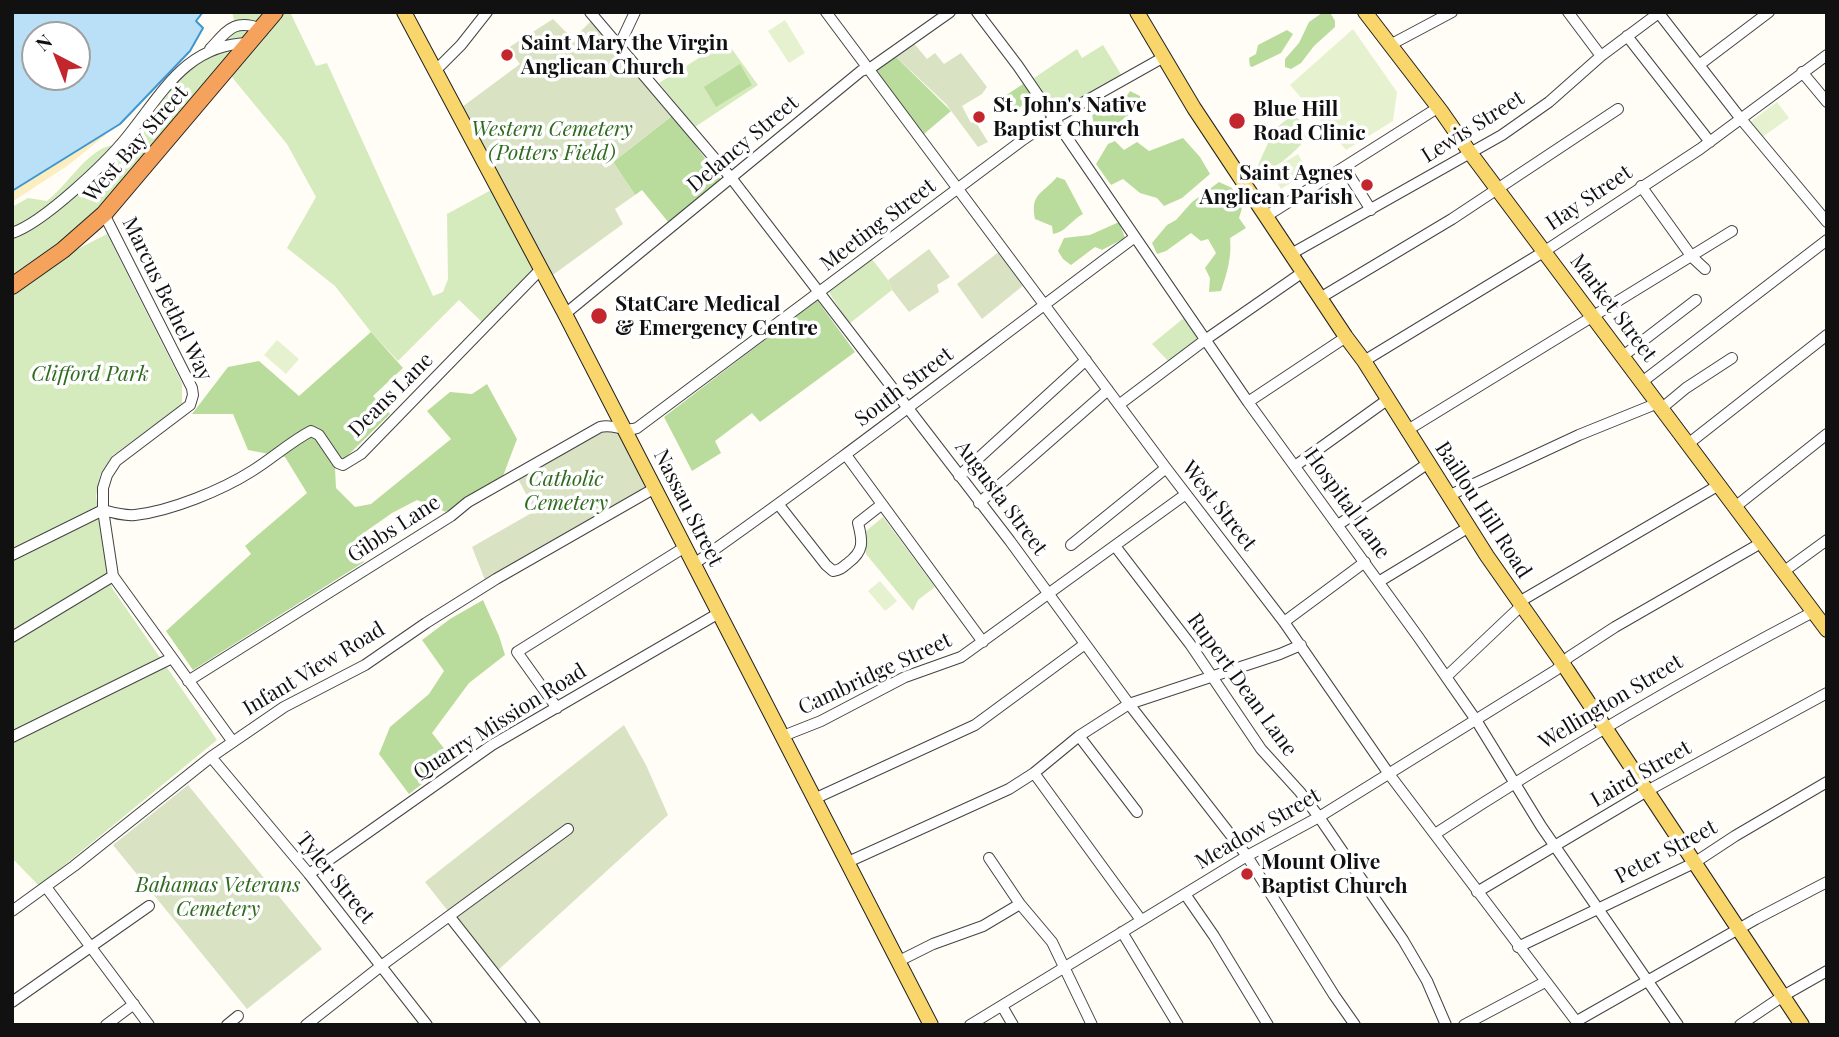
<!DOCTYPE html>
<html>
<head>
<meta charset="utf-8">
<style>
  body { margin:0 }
  #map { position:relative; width:1839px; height:1037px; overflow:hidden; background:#fffdf5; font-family:"Playfair Display",serif }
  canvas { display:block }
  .frame { position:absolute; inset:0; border:14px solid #111; pointer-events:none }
  .north { position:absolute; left:21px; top:21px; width:70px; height:70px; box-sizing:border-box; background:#fff; border:2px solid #a0a0a0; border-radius:50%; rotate:318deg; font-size:19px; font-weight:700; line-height:28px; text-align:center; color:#111 }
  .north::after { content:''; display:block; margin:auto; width:24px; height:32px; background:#c4262e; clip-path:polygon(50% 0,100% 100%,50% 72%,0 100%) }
</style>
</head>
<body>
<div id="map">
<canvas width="1839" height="1037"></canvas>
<div class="frame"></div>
<div class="north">N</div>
</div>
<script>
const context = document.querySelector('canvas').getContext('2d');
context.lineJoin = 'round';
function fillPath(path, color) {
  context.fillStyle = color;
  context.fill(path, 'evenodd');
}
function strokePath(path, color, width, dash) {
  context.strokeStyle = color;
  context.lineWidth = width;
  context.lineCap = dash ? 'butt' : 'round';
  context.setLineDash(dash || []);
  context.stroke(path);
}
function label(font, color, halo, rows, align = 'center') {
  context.font = font + ' "Playfair Display",serif';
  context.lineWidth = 7;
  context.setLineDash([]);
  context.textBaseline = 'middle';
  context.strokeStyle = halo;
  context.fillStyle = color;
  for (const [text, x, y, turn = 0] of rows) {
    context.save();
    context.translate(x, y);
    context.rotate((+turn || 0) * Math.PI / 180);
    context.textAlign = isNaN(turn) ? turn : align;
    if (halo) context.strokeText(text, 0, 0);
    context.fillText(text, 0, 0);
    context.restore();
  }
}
fillPath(new Path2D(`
  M232 12H269L107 203 70 239 62 240 12 275V207L28 198 47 201C66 186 81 160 103 148 111 145 122 144 130 142L174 82 206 59 234 20Z
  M286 12H290L316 66 327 63 433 296 443 292 448 279 447 214 493 189 534 270 483 323 459 300 398 361 371 332 335 286 287 248 316 197 287 144 231 76Z
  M726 41 758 85 695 127 659 83Z
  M1103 45 1122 76 1057 113 1034 78 1077 49 1082 58Z
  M1295 117 1300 120 1306 138C1297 151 1277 168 1261 173L1256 170C1264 154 1275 118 1295 117Z
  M107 234 182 383V405L113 455 100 475 96 496 112 588 217 740 39 886 12 858V294L68 254Z
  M872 259 888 280 892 290 849 324 829 292Z
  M1185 317 1197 335 1196 343 1169 362 1152 344Z
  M883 517 935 587 918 600 913 611 866 554 865 532Z`), '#d5ebbd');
fillPath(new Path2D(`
  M1322 13 1331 14 1335 21V27L1314 46 1301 63 1291 69 1285 67V59L1299 43 1309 22Z
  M1287 30 1293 34 1281 53 1252 67 1250 66 1249 58 1256 54 1258 45Z
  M893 54 951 111 924 134 873 68Z
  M740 64 752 85 716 107 704 87Z
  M1023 84 1033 97 1011 114 1002 104 996 102Z
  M1130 91 1140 96 1142 110 1134 111 1106 132 1094 126 1092 114 1097 111 1102 116 1115 114Z
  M673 115 722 181 669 223 642 190 635 195 613 162Z
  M1183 138 1200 157 1210 174 1182 198 1164 206 1157 198 1140 193 1123 179 1111 185 1096 164 1108 144 1115 141 1124 150 1137 142 1149 151Z
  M1057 177 1065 180 1083 214C1071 220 1066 232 1053 234L1052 226 1035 219C1030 194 1042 194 1057 177Z
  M1219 182 1232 188 1243 205 1239 218 1246 228 1230 238C1232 257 1227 273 1221 291L1209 292 1210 278 1205 268 1216 253 1208 239 1201 241 1191 233 1166 251 1157 254 1152 243 1167 225 1176 220 1192 202Z
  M1119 222 1125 238 1102 250 1095 247 1071 265 1063 259 1058 251 1064 238 1090 235Z
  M817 300 855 352 760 422 752 413 715 441 721 453 692 471 664 417Z
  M371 332 403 368 373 396 390 414 335 468 336 488 355 507 371 504 451 439 427 411 450 392 472 394 487 384 517 439 503 476 446 512 417 500 392 513 358 537 364 562 193 670 166 631 251 554 245 546 307 493 285 457 248 450 233 414H192L228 367 259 361 299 396Z
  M483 600 499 636 505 655 469 683 432 733 453 760 409 794 379 754 390 727 429 694 444 671 422 640 450 619Z`), '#b9dc9c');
fillPath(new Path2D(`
  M107 134 67 166 12 202V176L56 151Z`), '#fbeec1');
fillPath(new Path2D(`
  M553 19 573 39 593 19 673 115 613 162 635 195 615 209 623 224 550 277 462 107 520 64 508 48Z
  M912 41 927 59 935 53 944 64 961 53 987 87 982 94 962 106 971 123 975 121 988 142 978 147 946 104 893 54Z
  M929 249 950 277 937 285 939 292 909 312 892 290 888 280Z
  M1000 251 1025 284 982 319 957 284Z
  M610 427 618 429 646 488 485 580 472 547 535 511 517 477Z
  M624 725 646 765 668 815 496 972 425 882Z
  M188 785 322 949 247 1009 113 845Z`), '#d9e3c4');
fillPath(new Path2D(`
  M785 20 805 53 789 63 768 31Z
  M1353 29 1397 92 1393 121 1346 150 1290 85Z
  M1777 102 1789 118 1761 138 1750 122Z
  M1298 154 1308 172 1281 189 1270 171Z
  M277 340 299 359 286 374 264 355Z
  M880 581 897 601 885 611 868 591Z`), '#e6f2cf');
const water = new Path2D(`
  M12 12H203L196 21 203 28 190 51 120 124 12 191ZM35 35H77V77H35Z`);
fillPath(water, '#b9e0f7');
strokePath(water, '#3f96cf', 2);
const minor = new Path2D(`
  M590 12 732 179 1010 541 1129 704 1247 856 1334 995 1355 1025
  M826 12 1166 468 1284 622 1389 774 1579 1025
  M977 12 1018 66 1248 402 1419 638 1476 720 1541 826 1678 1025
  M1568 12 1601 56
  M1658 12 1741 119 1827 222
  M1627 36 1710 142
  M1390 45 1452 12
  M619 46 635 12
  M210 49C228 30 234 18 262 29
  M1699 65 1769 12
  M436 70 461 45 487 12
  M1802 72 1827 102
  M1344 167 1371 210
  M1641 186 1692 257 1705 269
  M104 214 192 388 193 395 190 405 116 461 107 475 103 488V510L113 576 233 742
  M1265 217 1439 107
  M12 233C43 223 106 163 127 137 162 94 186 44 249 43
  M1291 254 1502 135 1549 102 1601 56 1660 12
  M1320 298 1452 219 1618 109
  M565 314 861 71 872 67 950 12
  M1623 356 1696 300
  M1364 361 1545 251 1700 149 1827 55
  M1642 382 1827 240
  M1248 402 1346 337
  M1120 404 1205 340 1303 272
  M1662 408 1686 388 1732 358
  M1406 431 1732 231
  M1688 444 1827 335
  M846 455 983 642
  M1295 466 1387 400
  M959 476 1086 360
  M1448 496 1579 435 1658 403
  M979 503 1108 390
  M779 505 826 565 833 571C840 570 842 568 848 563 864 551 863 542 858 523L881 505
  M1735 507 1827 434
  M1338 525 1427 464
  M1071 545 1166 468
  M1115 546 1190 644 1261 749 1300 792 1319 817 1403 940 1427 981 1446 1025
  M12 555 103 510C114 513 124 516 135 515 171 511 222 490 252 471 273 458 290 442 311 431L319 435 338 463 343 465 361 454 540 270
  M694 564C844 459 988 346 1135 237
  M1783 572 1827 540
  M1380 581 1469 527
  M1519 602 1719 485
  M1284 622 1365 562
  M12 637 113 576
  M1446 677 1521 606
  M188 681 451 516 468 502 600 427C614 423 623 433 637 428L1024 139 1052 120 1164 57
  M557 708 517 652 685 547
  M783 736 821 721 905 677 961 657 1186 494
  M1079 736 1137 812
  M12 737 172 658
  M211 757 309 874 427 1025
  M1034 773 1141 920
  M814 799 975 725 1085 644
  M1435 834C1558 754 1683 680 1813 612
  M989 858 1020 904 1052 942 1092 1025
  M848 862 1009 789 1034 773 1079 736 1129 704 1280 654 1301 645
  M309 874 492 745 719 613
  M46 887 149 1025
  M1477 892 1647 791 1827 693
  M1185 894 1214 936 1268 1025
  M12 911 74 866 211 757 284 707 365 665 426 623 496 579 655 488
  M450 917 535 1025
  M1122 932 1178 1025
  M1518 947 1694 863 1735 836 1827 782
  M899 961 933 944 983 926 1020 904
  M12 1002 149 906
  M1002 1006 1013 1025
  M1577 1021 1756 919 1827 882
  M106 1025 134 1004
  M227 1025 238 1016
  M306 1025 381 966 568 829
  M970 1025 1247 856 1319 817 1556 670 1569 657 1615 627 1761 543
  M1464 1025 1545 982
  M1740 1025 1783 996 1827 971`);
const major = new Path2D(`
  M404 12 565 314 931 1025
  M1137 12 1194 108 1346 337 1364 361 1487 556 1567 670 1802 1025
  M1365 12 1441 111 1471 154 1827 630`);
const highway = new Path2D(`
  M12 286 63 250 104 214 275 12`);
strokePath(minor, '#444', 12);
strokePath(major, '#222', 16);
strokePath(highway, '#222', 18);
strokePath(minor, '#fff', 10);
strokePath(major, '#f9d66b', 14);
strokePath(highway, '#f5a25d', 16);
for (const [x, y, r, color] of [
  [507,55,7,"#c4262e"],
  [979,117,7,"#c4262e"],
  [1237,121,9,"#c4262e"],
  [1367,185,7,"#c4262e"],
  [599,316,9,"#c4262e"],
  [1247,874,7,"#c4262e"]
]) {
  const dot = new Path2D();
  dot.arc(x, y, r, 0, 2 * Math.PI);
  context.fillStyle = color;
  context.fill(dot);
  strokePath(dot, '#fff', 2.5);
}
label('bold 21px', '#111', '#fff', [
  ["Saint Mary the Virgin",521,43],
  ["Anglican Church",521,67],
  ["St. John's Native",993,105],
  ["Baptist Church",993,129],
  ["Blue Hill",1253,109],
  ["Road Clinic",1253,133],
  ["Saint Agnes",1353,173,"right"],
  ["Anglican Parish",1353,197,"right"],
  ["StatCare Medical",615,304],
  ["& Emergency Centre",615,328],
  ["Mount Olive",1261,862],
  ["Baptist Church",1261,886]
], 'left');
label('21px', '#111', '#fff', [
  ["Lewis Street",1473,127,-32],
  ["West Bay Street",136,144,-49],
  ["Delancy Street",743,144,-40],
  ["Hay Street",1589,198,-34],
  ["Meeting Street",878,225,-37],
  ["Marcus Bethel Way",167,299,64],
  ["Market Street",1613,308,53],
  ["South Street",904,387,-37],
  ["Deans Lane",391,395,-45],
  ["Augusta Street",1001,498,53],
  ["Hospital Lane",1347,504,54],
  ["West Street",1219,506,52],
  ["Nassau Street",688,508,63],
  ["Baillou Hill Road",1483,510,57],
  ["Gibbs Lane",394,529,-33],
  ["Infant View Road",314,669,-31],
  ["Cambridge Street",875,674,-25],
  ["Rupert Dean Lane",1242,685,54],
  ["Wellington Street",1611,702,-31],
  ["Quarry Mission Road",500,722,-32],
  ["Laird Street",1641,774,-30],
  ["Meadow Street",1258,829,-30],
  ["Peter Street",1666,852,-28],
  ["Tyler Street",335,878,51]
]);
label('italic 21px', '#2f6b1f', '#fff', [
  ["Western Cemetery",552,129],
  ["(Potters Field)",552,153],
  ["Clifford Park",90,374],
  ["Catholic",566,479],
  ["Cemetery",566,503],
  ["Bahamas Veterans",218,885],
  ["Cemetery",218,909]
]);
</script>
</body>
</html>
